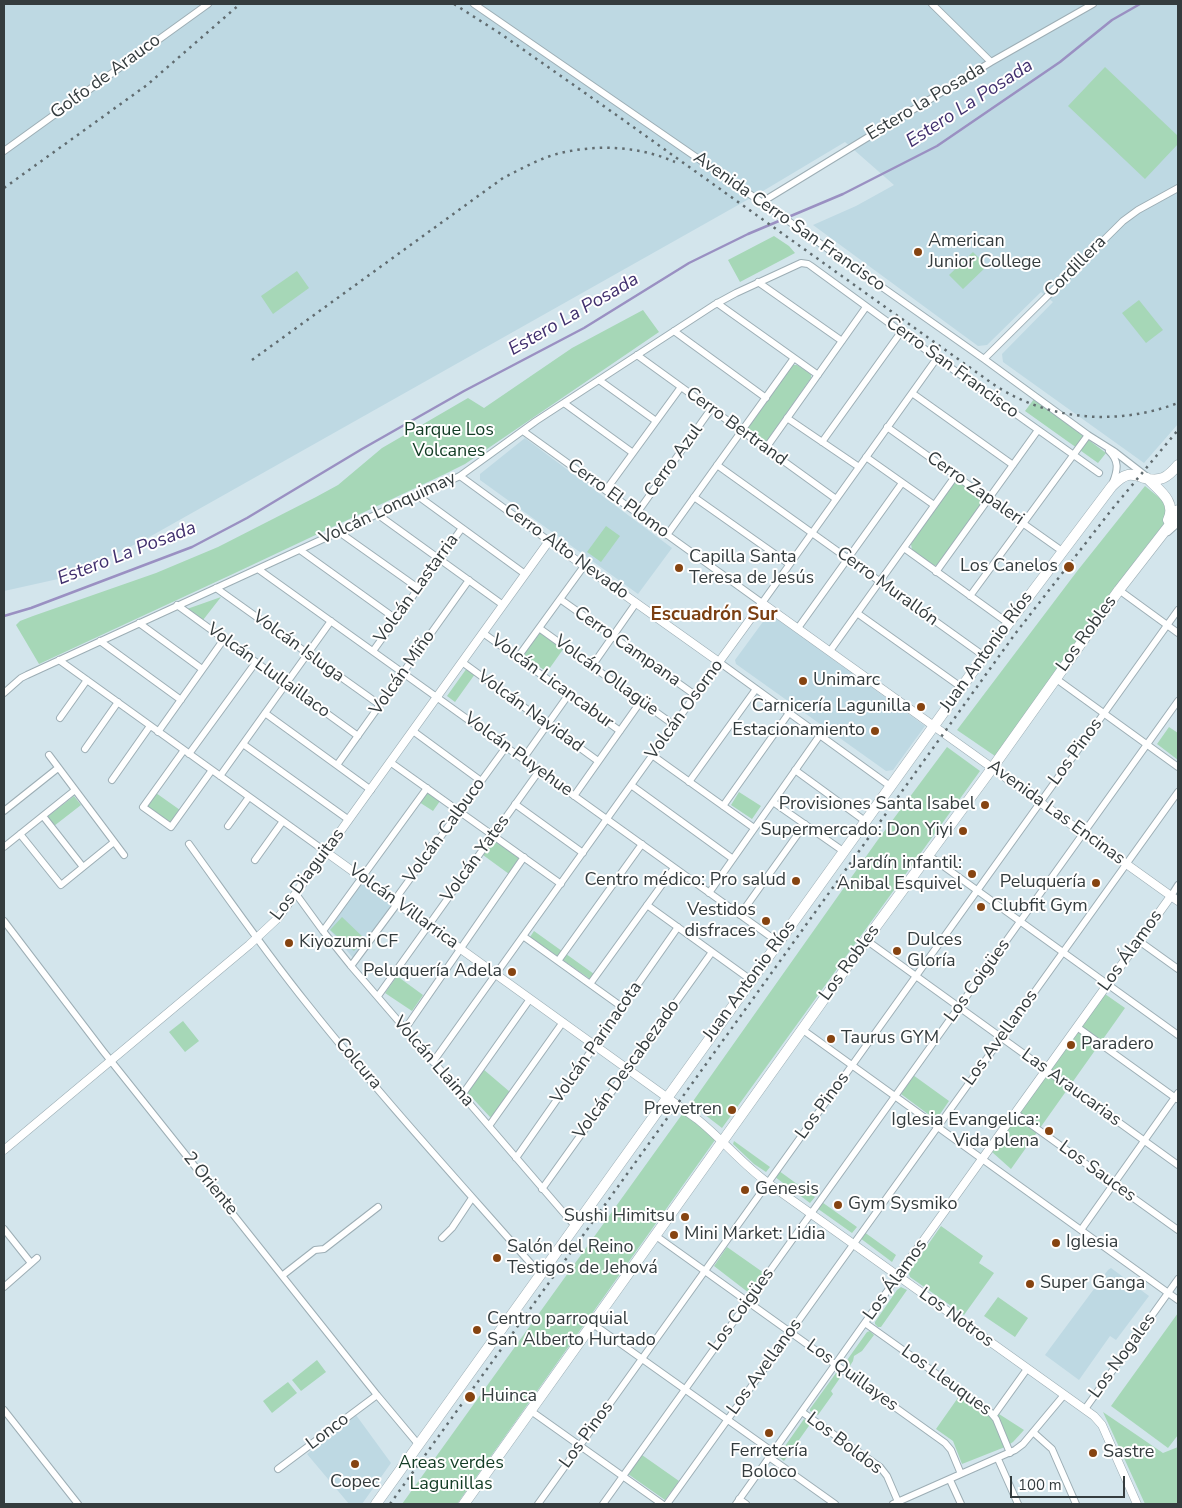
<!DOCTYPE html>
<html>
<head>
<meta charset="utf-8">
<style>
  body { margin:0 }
  #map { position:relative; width:1182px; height:1508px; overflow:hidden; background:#d3e5ec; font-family:"Nunito Sans",sans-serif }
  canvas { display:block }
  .frame { position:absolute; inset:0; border:5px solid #343c3e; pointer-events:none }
  .scale { position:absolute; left:1010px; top:1476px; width:115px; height:22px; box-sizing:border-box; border:2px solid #343c3e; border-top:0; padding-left:6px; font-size:15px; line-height:18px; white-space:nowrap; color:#343c3e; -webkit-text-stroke:4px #fff; paint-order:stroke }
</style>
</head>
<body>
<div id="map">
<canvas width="1182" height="1508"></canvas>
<div class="frame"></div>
<div class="scale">100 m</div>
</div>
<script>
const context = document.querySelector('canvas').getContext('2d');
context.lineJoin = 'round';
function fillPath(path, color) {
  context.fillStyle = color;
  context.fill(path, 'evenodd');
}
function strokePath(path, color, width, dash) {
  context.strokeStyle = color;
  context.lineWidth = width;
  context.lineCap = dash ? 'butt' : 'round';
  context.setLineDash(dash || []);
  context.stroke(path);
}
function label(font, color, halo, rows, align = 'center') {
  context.font = font + ' "Nunito Sans",sans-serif';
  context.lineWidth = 4;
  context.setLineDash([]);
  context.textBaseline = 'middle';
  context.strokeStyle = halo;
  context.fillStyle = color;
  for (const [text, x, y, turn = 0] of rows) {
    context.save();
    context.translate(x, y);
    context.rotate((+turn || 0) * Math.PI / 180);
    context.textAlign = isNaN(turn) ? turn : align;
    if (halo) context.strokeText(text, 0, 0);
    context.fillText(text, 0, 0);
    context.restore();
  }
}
fillPath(new Path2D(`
  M4 4H1178V424L1144 463 1003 362 1002 354 1053 302 1041 292 987 345 978 346 813 225 856 206 894 185 845 142 763 191 144 540 67 577 4 591Z
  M525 438 672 548 638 594 480 480V474Z
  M768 615H772L925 726 893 770 886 771 736 664 735 660Z
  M362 883 392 904 353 958 329 929Z
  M1111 1268 1149 1296 1116 1340 1110 1336 1079 1380 1045 1355 1108 1270Z
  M356 1415 391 1463 362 1504H349L307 1454Z`), '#bed9e3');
fillPath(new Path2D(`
  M1105 67 1178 136V144L1145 179 1068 106Z
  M774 236 789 246 795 253 740 282 728 260Z
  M973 252 987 266 963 289 949 275Z
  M297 271 309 288 273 314 261 296Z
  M1139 300 1163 330 1146 343 1122 313Z
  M643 310 659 332 465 464 445 474 235 573 39 664 16 625 20 621 33 616 156 573 218 547 316 497 338 485 382 448 468 398 484 408 572 348Z
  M793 365H797L811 374V378L766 442 762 443 747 432 746 429Z
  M1034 399 1106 453 1098 463 1025 411Z
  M958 480 982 497 983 502 938 565 933 566 912 550 911 544 954 481Z
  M1145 486 1161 499 1170 511 1168 519 1137 558 1121 583 995 756 957 730 1078 570Z
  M606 526 620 536 601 562 587 552Z
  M221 597 203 620 187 609Z
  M544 633 564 648 547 672 525 657V652L537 634Z
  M467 668 475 674 455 702 447 696Z
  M1169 727 1178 733V760L1157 744Z
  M947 747 980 771 722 1128 691 1104 877 841Z
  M427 792 440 801 433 811 419 802Z
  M739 792 761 806 752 819 731 805Z
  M156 793 180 810 170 824 146 807Z
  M74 796 81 805 54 826 47 817Z
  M493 841H497L519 857V860L509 874 483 855Z
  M342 917 365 939 354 951 330 930Z
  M534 931 594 974 590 979 530 937Z
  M397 976 423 995 412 1011 385 993Z
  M1105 994 1125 1008 1011 1169 992 1152Z
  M183 1021 199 1041 185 1052 169 1032Z
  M483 1069 510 1092 493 1116 490 1117 466 1091Z
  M913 1075 949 1101 936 1120 901 1094Z
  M683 1113 710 1132 715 1140 457 1504H402Z
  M734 1141 770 1167 766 1172 754 1164 733 1144Z
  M775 1168 815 1197 810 1203 771 1174Z
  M819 1200 857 1227 852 1233 814 1206Z
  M941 1226 983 1256 979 1263 994 1273 964 1315 910 1277 909 1274 911 1269Z
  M860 1229 896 1255 892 1262 856 1235Z
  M727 1247 764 1273 749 1293 714 1266Z
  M901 1287 907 1290 881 1327H878L875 1324V1322L897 1290Z
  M998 1297 1028 1318 1015 1337 984 1316Z
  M1178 1313V1435L1168 1448 1111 1406Z
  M870 1331 874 1335 862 1351 854 1356 853 1361 848 1369 844 1367 845 1363 867 1332Z
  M317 1360 326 1372 301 1391 292 1380Z
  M838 1372 842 1375 831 1391 833 1394 818 1415 810 1411V1409L836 1373Z
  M288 1382 297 1393 272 1413 263 1401Z
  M962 1392 993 1416 999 1414 1024 1430 1013 1442 1005 1447 962 1464 953 1441 936 1429Z
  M1103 1412 1163 1453 1178 1447V1504H1145Z
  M804 1419 811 1423 784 1461 778 1456Z
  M642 1455 679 1481 665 1500 628 1474Z`), '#a6d7b7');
strokePath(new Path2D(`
  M4 616 31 608 192 547 247 518 362 449 464 391 584 328 689 263 748 234 843 194 937 146 1060 62 1112 20 1140 4`), '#9a90c2', 2.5);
const minor = new Path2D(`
  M474 4 777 213 984 359 1088 435 1115 452 1146 476
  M932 4 991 62
  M4 151 208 4
  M762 202 991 62 1093 4
  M758 282 842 341
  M717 303 818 375
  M674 331 766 398
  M637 355 836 499
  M984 359 1123 221 1138 210 1178 188
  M599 380 656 421
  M912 393 1013 465
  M564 403 633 453
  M787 418 859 467
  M887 427 1062 551
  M523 431 762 603 937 358
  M822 442 901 332
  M766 448 866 307
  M1109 451C1119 461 1118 469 1113 482
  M866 457 934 505
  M717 465 984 656
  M460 476 549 541
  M606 490 681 387
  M418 496 525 574
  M694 497 789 564
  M637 513 711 409
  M377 514 503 605
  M339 532 418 588
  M1168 532 1178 523
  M667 535 794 358
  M904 548 1008 623
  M300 550 396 619
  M258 569 778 942
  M936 572 1038 430
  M216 588 380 705
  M1119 590 1178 633
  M970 596 1088 435
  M560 599 695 695
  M177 605 358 736
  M857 613 961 687
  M139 623 202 669
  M539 628 674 725
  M798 628 902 483
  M483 633 620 731
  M100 641 181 700
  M373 651 462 528
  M830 651 956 475
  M518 657 584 566
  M59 660 326 852
  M462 662 598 761
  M592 666 636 603
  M1055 678 1178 767
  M4 693 21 678 27 675 460 476 536 421 714 305 736 293 801 263 808 264 811 266 937 358 1099 473
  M265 713 371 790
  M60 718 87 680
  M413 731 481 781
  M158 732 224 639
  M243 744 349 820
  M85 749 118 702
  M184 750 143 807 171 827 212 770
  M189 754 256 662
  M49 755 124 855
  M652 755 754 828
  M523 759 569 694
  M390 762 561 884
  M337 765 469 580
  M795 770 865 821
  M220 776 331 621
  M112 780 150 726
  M689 782 756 689
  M631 785 733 859
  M574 796 641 701
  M773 802 843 851
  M515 804 583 853
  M723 806 789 713
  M4 811 58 768
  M43 816 83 867
  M228 826 249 797
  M20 834 61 885 114 842
  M189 844C228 898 266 953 308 1005 382 1098 462 1185 540 1274
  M4 847 75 790
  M928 855 1178 1035
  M255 860 283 821
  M709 893 820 735
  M296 894 323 931 351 966 575 1226
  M1171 896 1178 885
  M647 905 751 980
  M740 915 805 824
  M4 921 103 1051 377 1395 418 1444
  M323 931 427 788
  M523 936 622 1007
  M866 940 1178 1165
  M1139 941 1178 969
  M558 961 642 844
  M351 966 394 908 399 894 506 747
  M590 984 674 868
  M378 996 539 771
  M1077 1027 1177 1099
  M405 1029 524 857
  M803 1030 1178 1300
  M433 1062 719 662 890 786
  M462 1095 530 999
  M1015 1113 1178 1230
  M489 1126 563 1022
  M516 1158 678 927
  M542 1189 712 952
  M4 1229 31 1263
  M1081 1230 1178 1093
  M656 1236 945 1443 951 1450 961 1474
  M442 1238 452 1228 472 1198
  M283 1275 315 1250 324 1249 378 1207
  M4 1287 37 1258
  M865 1323 990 1412 996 1419 1010 1453
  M593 1324 773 1452
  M1085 1409 1178 1279
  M4 1410 78 1504
  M531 1411 662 1504
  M802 1412 880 1467 887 1476 899 1504
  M994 1415 1027 1369
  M1033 1432 1052 1449 1076 1504
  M769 1457 835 1504
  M998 1459 1018 1504
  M278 1469 377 1395
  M950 1480 961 1504
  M739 1499 746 1504
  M538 1504 1178 610
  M603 1504 1178 701
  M667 1504 1178 792
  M736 1504 898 1276
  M893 1504 1015 1450 1023 1444 1064 1395`);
const tertiary = new Path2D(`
  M326 852 697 1119C722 1139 742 1164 768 1183L1094 1416 1102 1425 1137 1504
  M4 1150 249 945 278 918 549 541 719 662 762 603 1178 901
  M898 1276 1171 896`);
const primary = new Path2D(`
  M1147 478C1159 490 1177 502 1168 520
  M376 1504 984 656 1112 486C1117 481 1122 476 1128 475 1134 474 1139 476 1144 478 1161 482 1167 478 1178 465
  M464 1504 866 940 993 767 1119 590 1168 527 1178 510`);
strokePath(minor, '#9daeb5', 8);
strokePath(tertiary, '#9daeb5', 9);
strokePath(primary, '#9daeb5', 11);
strokePath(minor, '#fff', 6);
strokePath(tertiary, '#fff', 8);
strokePath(primary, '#fff', 10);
strokePath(new Path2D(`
  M454 4 501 34 615 114 993 384C1048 421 1117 426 1178 403
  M4 188 147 85 240 4
  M252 360 503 178C519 170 535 161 553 155 592 144 637 145 675 162
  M390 1504 1015 634 1113 508 1178 430`), '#616c70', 2.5, [2.5, 5]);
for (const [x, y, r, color] of [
  [918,252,5,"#864411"],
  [1069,567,6,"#864411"],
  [679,568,5,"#864411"],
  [803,681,5,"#864411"],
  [921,707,5,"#864411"],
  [875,731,5,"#864411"],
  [985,805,5,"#864411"],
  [963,831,5,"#864411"],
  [972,874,5,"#864411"],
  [796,881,5,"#864411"],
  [1096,883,5,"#864411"],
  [981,907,5,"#864411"],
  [766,921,5,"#864411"],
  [289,943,5,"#864411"],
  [897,951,5,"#864411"],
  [512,972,5,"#864411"],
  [831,1039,5,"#864411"],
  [1071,1045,5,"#864411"],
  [732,1110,5,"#864411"],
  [1049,1131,5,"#864411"],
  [745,1190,5,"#864411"],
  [838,1205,5,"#864411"],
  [685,1217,5,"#864411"],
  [674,1235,5,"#864411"],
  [1056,1243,5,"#864411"],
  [497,1258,5,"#864411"],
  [1030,1284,5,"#864411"],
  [477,1330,5,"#864411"],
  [470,1397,6,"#864411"],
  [769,1433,5,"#864411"],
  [1093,1453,5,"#864411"],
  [355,1464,5,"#864411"]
]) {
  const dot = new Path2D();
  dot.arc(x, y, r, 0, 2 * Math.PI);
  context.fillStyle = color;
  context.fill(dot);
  strokePath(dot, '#fff', 2);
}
label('18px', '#343c3e', '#fff', [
  ["Golfo de Arauco",106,77,-36],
  ["Estero la Posada",926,102,-31],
  ["Avenida Cerro San Francisco",789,222,35],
  ["Cordillera",1076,267,-45],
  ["Cerro San Francisco",952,368,36],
  ["Cerro Bertrand",736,427,36],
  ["Cerro Azul",674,461,-54],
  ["Cerro Zapaleri",975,489,35],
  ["Cerro El Plomo",618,499,36],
  ["Volcán Lonquimay",388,509,-25],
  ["Cerro Alto Nevado",566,552,36],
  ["Cerro Murallón",887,587,36],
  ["Volcán Lastarria",417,589,-54],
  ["Los Robles",1087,634,-54],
  ["Volcán Isluga",298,647,36],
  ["Cerro Campana",627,647,35],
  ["Juan Antonio Ríos",987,652,-54],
  ["Volcán Llullaillaco",268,671,36],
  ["Volcán Miño",403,673,-55],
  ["Volcán Ollagüe",606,676,36],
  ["Volcán Licancabur",552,682,36],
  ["Volcán Osorno",685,710,-54],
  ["Volcán Navidad",530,712,36],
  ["Los Pinos",1076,752,-54],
  ["Volcán Puyehue",518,755,36],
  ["Avenida Las Encinas",1056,813,36],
  ["Volcán Calbuco",445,831,-54],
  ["Volcán Yates",476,859,-54],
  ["Los Diaguitas",308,875,-53],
  ["Volcán Villarrica",403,907,36],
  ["Los Álamos",1131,951,-54],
  ["Los Robles",850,963,-54],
  ["Juan Antonio Ríos",750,981,-54],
  ["Los Coigües",978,981,-54],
  ["Los Avellanos",1001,1038,-54],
  ["Volcán Parinacota",597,1043,-55],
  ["Volcán Llaima",433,1062,49],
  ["Colcura",358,1064,50],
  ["Volcán Descabezado",627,1070,-54],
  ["Las Araucarias",1071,1088,36],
  ["Los Pinos",823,1106,-54],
  ["Los Sauces",1097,1172,36],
  ["2 Oriente",210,1184,51],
  ["Los Álamos",896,1280,-54],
  ["Los Coigües",742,1310,-54],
  ["Los Notros",956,1318,36],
  ["Los Nogales",1123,1356,-54],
  ["Los Avellanos",765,1367,-54],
  ["Los Quillayes",852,1376,36],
  ["Los Lleuques",946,1381,36],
  ["Lonco",328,1432,-37],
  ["Los Pinos",587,1435,-54],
  ["Los Boldos",844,1444,37]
]);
label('18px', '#343c3e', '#fff', [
  ["American",928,242],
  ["Junior College",928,263],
  ["Capilla Santa",689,558],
  ["Teresa de Jesús",689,579],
  ["Los Canelos",1058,567,"right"],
  ["Unimarc",813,681],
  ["Carnicería Lagunilla",911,707,"right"],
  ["Estacionamiento",865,731,"right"],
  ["Provisiones Santa Isabel",975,805,"right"],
  ["Supermercado: Don Yiyi",953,831,"right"],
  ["Jardín infantil:",962,864,"right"],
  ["Anibal Esquivel",962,885,"right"],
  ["Centro médico: Pro salud",786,881,"right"],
  ["Peluquería",1086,883,"right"],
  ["Clubfit Gym",991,907],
  ["Vestidos",756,911,"right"],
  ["disfraces",756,932,"right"],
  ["Dulces",907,941],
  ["Gloría",907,962],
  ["Kiyozumi CF",299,943],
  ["Peluquería Adela",502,972,"right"],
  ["Taurus GYM",841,1039],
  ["Paradero",1081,1045],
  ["Prevetren",722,1110,"right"],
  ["Iglesia Evangelica:",1039,1121,"right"],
  ["Vida plena",1039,1142,"right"],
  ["Genesis",755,1190],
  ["Gym Sysmiko",848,1205],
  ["Sushi Himitsu",675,1217,"right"],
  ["Mini Market: Lidia",684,1235],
  ["Iglesia",1066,1243],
  ["Salón del Reino",507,1248],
  ["Testigos de Jehová",507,1269],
  ["Super Ganga",1040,1284],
  ["Centro parroquial",487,1320],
  ["San Alberto Hurtado",487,1341],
  ["Huinca",481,1397],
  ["Ferretería",769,1452,"center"],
  ["Boloco",769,1473,"center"],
  ["Sastre",1103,1453],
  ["Copec",355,1483,"center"]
], 'left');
label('18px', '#123c25', '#fff', [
  ["Parque Los",449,431],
  ["Volcanes",449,452],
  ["Areas verdes",451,1464],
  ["Lagunillas",451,1485]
]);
label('italic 19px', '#41306e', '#fff', [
  ["Estero La Posada",970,104,-33],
  ["Estero La Posada",574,315,-30],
  ["Estero La Posada",127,554,-21]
]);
label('bold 19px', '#7b3f12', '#fff', [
  ["Escuadrón Sur",714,615]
]);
</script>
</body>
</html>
